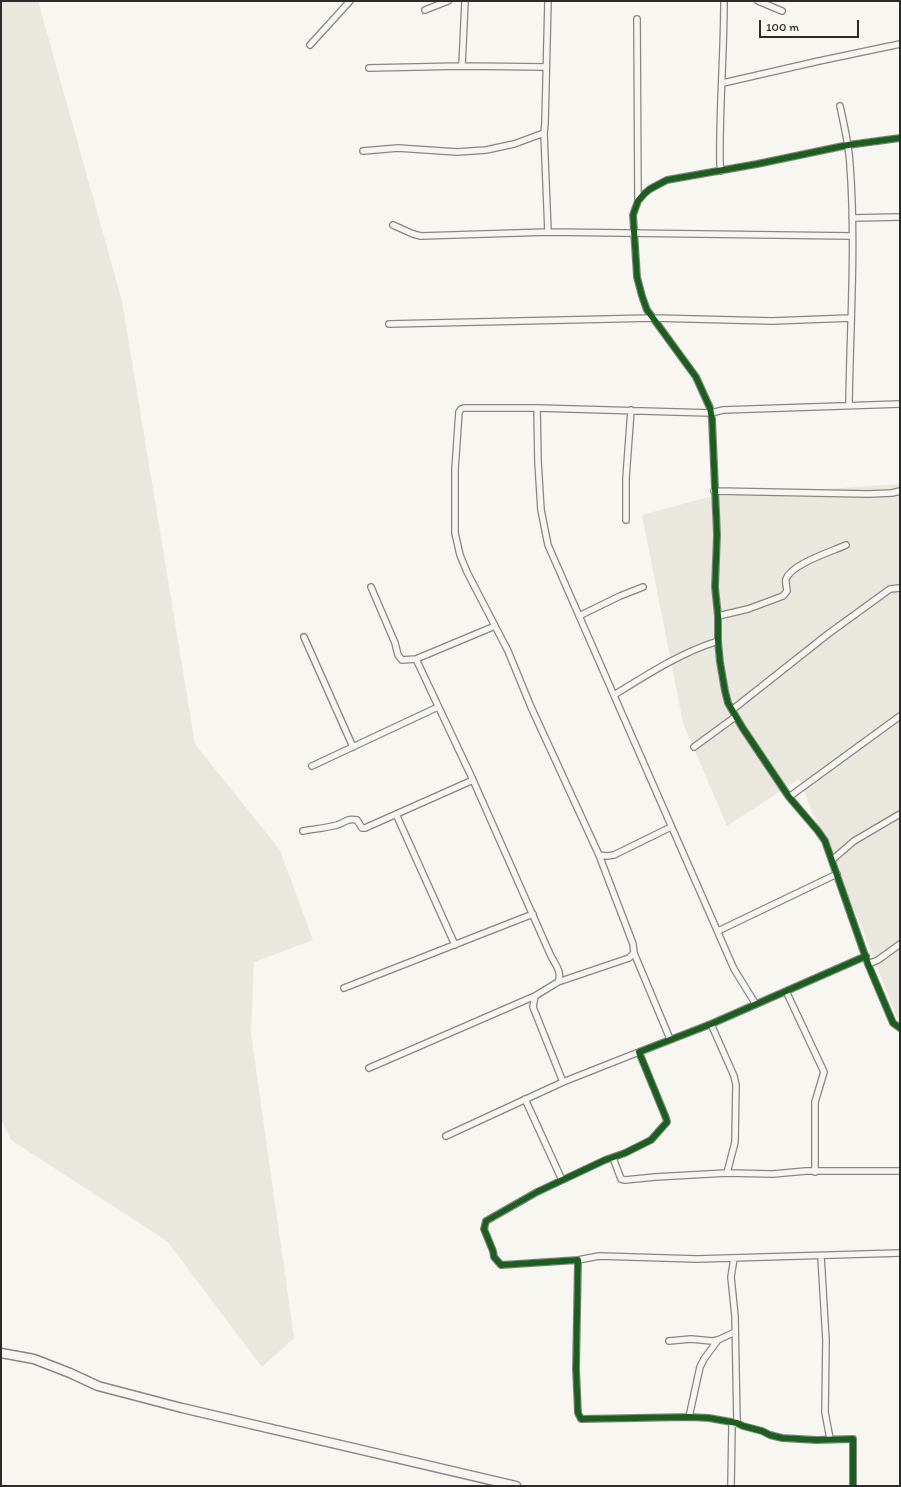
<!DOCTYPE html>
<html>
<head>
<meta charset="utf-8">
<style>
  body { margin:0 }
  #map { position:relative; width:901px; height:1487px; overflow:hidden; background:#f8f6f0; font-family:Itim,sans-serif }
  canvas { display:block }
  .frame { position:absolute; inset:0; border:2px solid #2b2b2b; pointer-events:none }
  .scale { position:absolute; left:759px; top:20px; width:100px; height:18px; box-sizing:border-box; border:2px solid #2b2b2b; border-top:0; padding-left:5px; font-size:12px; line-height:14px; white-space:nowrap; color:#2b2b2b; -webkit-text-stroke:3px #fbf7ec; paint-order:stroke }
</style>
</head>
<body>
<div id="map">
<canvas width="901" height="1487"></canvas>
<div class="frame"></div>
<div class="scale">100 m</div>
</div>
<script>
const context = document.querySelector('canvas').getContext('2d');
context.lineJoin = 'round';
function fillPath(path, color) {
  context.fillStyle = color;
  context.fill(path, 'evenodd');
}
function strokePath(path, color, width, dash) {
  context.strokeStyle = color;
  context.lineWidth = width;
  context.lineCap = dash ? 'butt' : 'round';
  context.setLineDash(dash || []);
  context.stroke(path);
}
fillPath(new Path2D(`
  M1 1H38L122 301 195 744 280 850 313 940 254 962 251 1033 294 1338 262 1367 167 1241 11 1140 1 1119Z
  M900 484V1022L898 1020 860 923 837 874 799 779 727 826 683 723 642 515 709 497Z`), '#e9e7de');
const minor = new Path2D(`
  M758 1 782 11
  M425 10 448 1
  M637 19 638 201
  M310 45 350 1
  M462 66 546 67
  M369 68 462 66 465 1
  M723 83 819 61 900 44
  M840 106C844 125 849 145 850 165 856 245 850 326 849 405
  M544 133 548 232
  M900 138 848 145 757 164 667 180 650 189 644 194 638 201 633 215 637 277 642 296 647 310 653 318 696 377 710 408 712 419 717 535 715 587 718 616V641L720 662 725 691 728 703 742 727 789 797 818 831 825 841 868 964 893 1023 900 1028
  M363 151 398 148 457 152 486 150 514 144 544 133 545 123 548 1
  M721 171 720 164C719 110 724 56 724 1
  M852 218 900 217
  M393 225 413 234 421 236 548 232 852 236
  M389 324 653 318 772 321 851 318
  M537 408H464L461 409 459 412 455 469V533L460 555 467 572 508 651 531 707 599 855 607 856 614 855 671 827
  M714 491 868 494 892 493 900 491
  M626 520V478L631 410
  M371 587 395 643 398 655 402 660 416 659
  M579 616 620 596 643 587
  M718 616 748 609 783 596 787 591C787 588 785 582 786 579 791 564 833 551 846 545
  M495 626 416 659 473 780 550 954C554 963 563 972 558 982L535 996 533 1007 563 1082 639 1052
  M304 637 353 747
  M614 695C648 674 680 653 718 641
  M732 710 828 634 890 589 900 588
  M694 747 735 717
  M312 766 438 707
  M789 797 900 716
  M396 814 455 945
  M303 831C314 829 326 828 337 825 346 822 347 818 357 820L362 828H365L473 780
  M832 860 854 841 900 814
  M718 931 837 874
  M634 953 670 1039
  M868 964 878 960 900 944
  M558 982 629 958 634 953 633 944 599 855
  M344 988 533 914
  M786 991 824 1072 815 1102V1172
  M755 1003 734 969 548 545 541 510 538 462 537 408 711 413 723 410 900 404
  M711 1024 734 1076 736 1085 735 1142 727 1173
  M369 1068 535 996
  M525 1099 562 1180
  M446 1136 563 1082
  M613 1158 621 1179 625 1180 655 1177 727 1173 773 1174 806 1171H900
  M821 1257 826 1340 825 1412 830 1439
  M578 1260 599 1256 697 1259 900 1253
  M669 1341 691 1339 712 1341 718 1340 735 1332
  M689 1417 700 1367 704 1359 718 1340
  M731 1486 732 1425 737 1423 735 1316 731 1277 734 1258
  M853 1486V1439L816 1440 782 1438 770 1435 762 1431 743 1426 737 1423 709 1418 689 1417 581 1419 578 1413 576 1369 578 1260 501 1265 494 1257 493 1251 484 1229 486 1221 537 1192 605 1160 625 1153 651 1140 667 1122 666 1118 639 1052 711 1024 866 956`);
const secondary = new Path2D(`
  M1 1353 34 1359 70 1373 98 1386 182 1408 516 1486`);
strokePath(minor, '#878684', 8);
strokePath(secondary, '#878684', 11);
strokePath(minor, '#f6f5f1', 5.5);
strokePath(secondary, '#f6f5f1', 8);
strokePath(new Path2D(`
  M900 138 848 145 757 164 667 180 650 189 644 194 638 201 633 215 637 277 642 296 647 310 653 318 696 377 710 408 712 419 717 535 715 587 718 616V641L720 662 725 691 728 703 742 727 789 797 818 831 825 841 868 964 893 1023 900 1028
  M853 1486V1439L816 1440 782 1438 770 1435 762 1431 743 1426 737 1423 709 1418 689 1417 581 1419 578 1413 576 1369 578 1260 501 1265 494 1257 493 1251 484 1229 486 1221 537 1192 605 1160 625 1153 651 1140 667 1122 666 1118 639 1052 711 1024 866 956`), '#1b5e20', 6);
</script>
</body>
</html>
